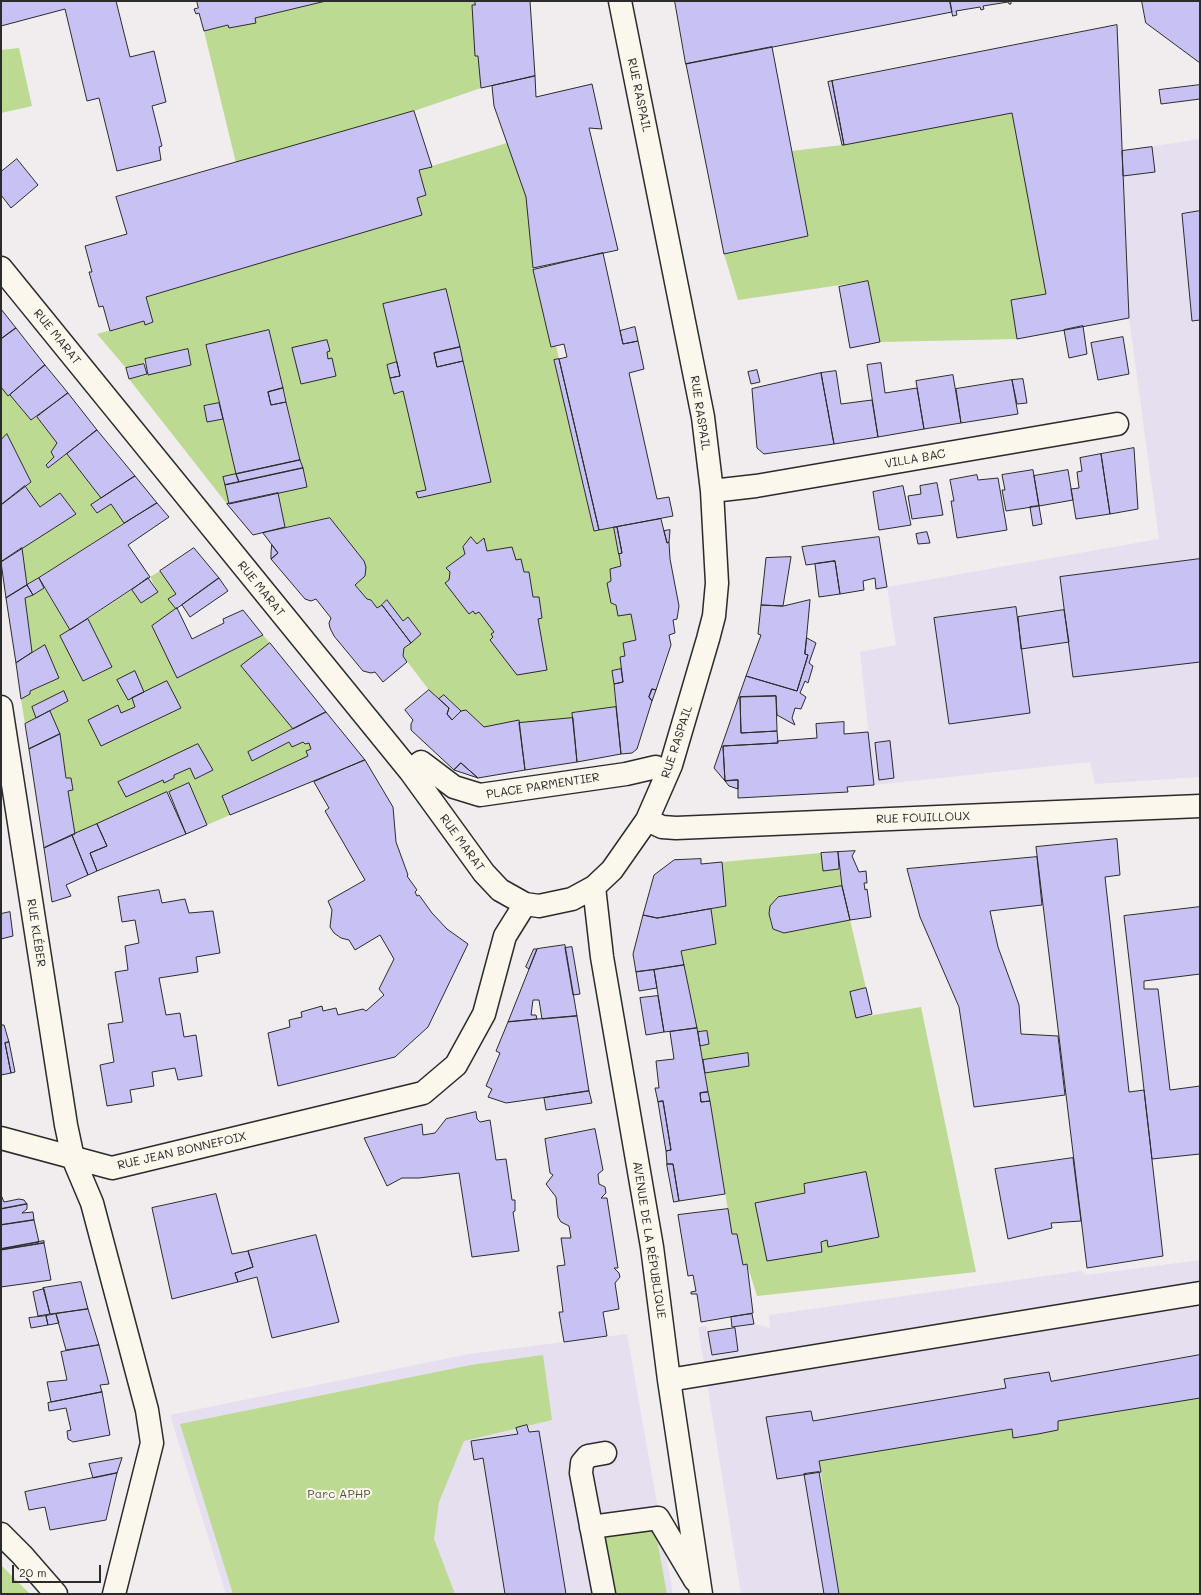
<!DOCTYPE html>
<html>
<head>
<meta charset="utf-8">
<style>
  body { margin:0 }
  #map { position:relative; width:1201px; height:1595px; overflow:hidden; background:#f1ecee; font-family:Mali,sans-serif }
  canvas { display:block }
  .frame { position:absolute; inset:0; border:2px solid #2b2b2b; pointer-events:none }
  .scale { position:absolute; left:12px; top:1565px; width:89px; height:18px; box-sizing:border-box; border:2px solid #2b2b2b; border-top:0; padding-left:5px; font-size:12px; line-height:14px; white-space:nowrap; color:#2b2b2b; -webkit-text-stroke:3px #fbf7ec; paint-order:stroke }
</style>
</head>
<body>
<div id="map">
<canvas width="1201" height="1595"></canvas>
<div class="frame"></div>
<div class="scale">20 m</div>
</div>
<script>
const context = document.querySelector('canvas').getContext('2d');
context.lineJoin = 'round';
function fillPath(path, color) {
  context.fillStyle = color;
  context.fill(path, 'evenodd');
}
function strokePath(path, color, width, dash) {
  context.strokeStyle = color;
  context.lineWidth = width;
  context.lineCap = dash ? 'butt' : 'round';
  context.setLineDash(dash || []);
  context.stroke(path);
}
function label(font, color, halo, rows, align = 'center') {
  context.font = font + ' Mali,sans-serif';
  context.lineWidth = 4;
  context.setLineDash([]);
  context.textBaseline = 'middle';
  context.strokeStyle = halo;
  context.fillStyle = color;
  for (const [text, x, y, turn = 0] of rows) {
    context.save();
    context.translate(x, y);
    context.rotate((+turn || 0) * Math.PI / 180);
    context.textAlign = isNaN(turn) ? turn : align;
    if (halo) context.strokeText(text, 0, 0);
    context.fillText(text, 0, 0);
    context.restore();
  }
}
fillPath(new Path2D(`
  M1200 139V777L1095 784 1090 762 874 785 860 652 896 645 887 587 1159 539 1129 318 1122 151Z
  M1200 1260V1594H741L698 1327 707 1326 712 1355 738 1351 735 1328 754 1324 770 1328 769 1315 1081 1271 1087 1275Z
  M627 1334 673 1594H667L655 1528 611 1594H226L170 1415 469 1354Z`), '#e5dff0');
fillPath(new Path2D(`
  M326 1H475L481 88 414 111 236 163 204 31 228 25 230 28 255 23V18Z
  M19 48 32 106 1 113V50Z
  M1012 113 1046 294 1011 300 1017 339 880 342 868 281 738 300 724 254 808 236 792 151 842 145Z
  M507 143 526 197 533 270 551 347 556 346 559 359 554 360 594 531 614 527 621 566 610 569 611 581 607 583 611 603 631 614 636 640 623 643 625 656 620 657 621 669 612 671 616 707 572 713 573 718 520 726 519 720 484 727 466 711H461L444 695 439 699 429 690 403 656 404 648 421 634 408 617 403 621 387 600 377 608 371 600 367 599 355 585C363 577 368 572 364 561L330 518 285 527 278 493 307 486 269 330 206 345 219 403 204 406 207 422 223 419 236 474 229 504H227L129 379 191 365 188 349 145 359 144 364 126 368 97 334 144 321 145 325 153 322 146 297 421 215 417 198 426 195 419 170Z
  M1 387 8 396 10 395 31 420 37 417 57 443 51 452 54 457 46 464 48 468 67 454 101 498 92 505 97 513 111 504 124 523 27 585 22 548 76 514 60 493 40 507 25 486 31 482 7 434 1 440Z
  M160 571 176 594 168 599 176 609 152 626 177 677 263 635 270 643 242 666 293 729 249 752 252 761 289 742 292 747 303 742 305 744 309 743 311 749 306 751 308 756 222 796 230 815 207 825 189 783 75 834 68 791 73 790 71 778H66L60 734 50 711 68 701 64 692 32 707 36 718 25 724 21 699 30 691 59 678 45 646 32 652 25 598 44 588 70 630 60 636 83 681 112 667 88 619 132 590 141 603 158 592 150 577Z
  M821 853 823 871 839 869 842 886 777 897C768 907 768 917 773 929L784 933 850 920 866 988 851 992 856 1018 921 1007 976 1272 757 1296 747 1264 743 1265 737 1234H732L705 1073 749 1066 748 1053 703 1060 700 1046 709 1044 707 1031 698 1032 681 951 716 944 711 909 726 906 722 862Z
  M543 1355 552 1420 464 1441 439 1502 434 1539 455 1594H233L180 1424 471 1365Z
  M1200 1398V1594H839L819 1461 1012 1429 1038 1434 1058 1430V1421Z
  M655 1528 667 1594H611L601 1535Z
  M1 1565 30 1594H1Z`), '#bdda92');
const building = new Path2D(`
  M1 1H116L130 57 154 51 166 102 152 106 162 146 159 147 161 160 117 171 99 98 87 101 65 9 1 26Z
  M197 1H326L255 18 256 23 229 28 228 25 204 31 199 13 196 14 194 9 198 8Z
  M475 1H530L535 76 481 88 478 56H475L472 5H475Z
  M675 1H950L952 12 686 64Z
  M950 1H1011V4H1009L1008 2 983 6 984 9 981 10 980 7 956 11 957 15 953 16Z
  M1142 1H1200V63L1146 23Z
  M1117 25 1129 318 1017 339 1011 300 1046 294 1012 113 844 145 832 81Z
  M772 47 808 236 724 254 686 64Z
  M535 76 536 97 592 84 602 129 589 128 618 250 533 268 526 197 494 106 492 86Z
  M832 81 844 145H842L828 82Z
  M1200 85V99L1161 104 1159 90Z
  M414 111 432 167 419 170 426 195 417 198 422 215 146 297 153 322 145 325 144 321 110 331 103 306 99 307 89 272H92L85 246 127 234 116 197Z
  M1152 147 1155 172 1123 176 1122 151Z
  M17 159 38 185 11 208 1 195V172Z
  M1200 211V320L1192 321 1182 214Z
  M603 253 623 344 638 341 644 369 629 373 657 499 669 497 673 516 599 530 559 359 567 357 564 344 551 347 533 270Z
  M868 281 880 342 850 348 839 287Z
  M446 289 460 347 434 353 437 367 463 361 491 482 418 498 416 492 426 490 403 391 394 394 390 378 400 376 383 304Z
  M1 309 16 328 1 339Z
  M1083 326 1087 354 1069 358 1064 330Z
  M635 327 638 341 623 344 620 331Z
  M16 328 45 365 8 396 1 387V339Z
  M269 330 283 388 268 392 271 405 286 402 300 460 236 474 206 345Z
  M1123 337 1129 374 1098 380 1091 343Z
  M327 340 330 351 327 352 328 359 332 358 336 376 301 384 292 348Z
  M460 347 463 361 437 367 434 353Z
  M188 349 191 365 148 375 145 359Z
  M559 359 599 530 594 531 554 360Z
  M397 362 400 376 390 378 387 365Z
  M881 363 885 393 917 388 924 429 878 437 867 365Z
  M144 364 147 374 129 379 126 368Z
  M45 365 68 393 31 420 10 395Z
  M757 370 760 382 751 384 748 372Z
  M836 371 841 404 872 400 878 437 834 444 821 373Z
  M821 373 834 444 764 454 757 448 752 389Z
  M953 375 961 423 924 429 916 381Z
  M1023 379 1027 403 1017 404 1012 380Z
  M1012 380 1018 414 961 423 956 389Z
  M283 388 286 402 271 405 268 392Z
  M68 393 97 430 48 468 46 465 54 457 51 452 57 443 37 417Z
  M219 403 223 419 207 422 204 406Z
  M97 430 135 476 101 498 67 454Z
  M7 434 31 482 1 505V440Z
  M1134 448 1138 509 1110 514 1101 454Z
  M1101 454 1110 514 1076 519 1071 489 1079 488 1077 472 1082 471 1080 458Z
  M300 460 303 468 239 482 236 474Z
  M303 468 307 487 229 504 225 485Z
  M1033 470 1039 506 1006 511 1002 490H1005L1002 475Z
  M1068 470 1073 500 1039 506 1034 476Z
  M236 474 239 482 225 485 223 477Z
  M977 475 978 480 998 478 1007 530 957 538 951 501H954L950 480Z
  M135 476 157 503 124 523 111 504 97 513 91 505Z
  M937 483 943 515 912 519 908 496 921 494 920 486Z
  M25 486 40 507 60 493 76 514 1 562V505Z
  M903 486 911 525 879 530 873 492Z
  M278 493 285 527 253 535 227 504Z
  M157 503 169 517 128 545 150 577 70 630 39 578Z
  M1039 506 1042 524 1033 526 1030 507Z
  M330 518 364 561 366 567 365 576 355 585 367 599 371 600 377 608 382 605 411 643 404 648 403 656 407 662 383 682 375 672 371 673 363 671 334 636 330 628 329 623 331 618 316 599 311 601 305 599 271 559 278 553 263 533Z
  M661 519 667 543 669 542 670 559 679 606 677 619 673 620 675 633 669 635 671 645 656 690 652 689 649 697 652 701 637 749 632 753 621 754 614 684 623 682 620 657 625 656 623 643 636 640 631 614 618 616 616 605 611 603 607 583 611 581 610 569 621 566 619 554 622 553 617 527Z
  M614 527H617L622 553 619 554Z
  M670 530 669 542 667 543 664 531Z
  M927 532 930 543 918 544 916 534Z
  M471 537 477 544 484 538 487 551 512 547 516 560 521 559 524 572H529L533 597H539L542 618 538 619 547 670 517 675 490 640 493 637 491 634 494 632 479 612 475 614 473 611 469 614 445 583 449 580 450 572 446 568 465 554 463 547Z
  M879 537 887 587 876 589 875 578 863 581 864 590 840 594 835 561 806 565 802 547Z
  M272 545 278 553 271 559V552Z
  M22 548 27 585 6 598 1 562Z
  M194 548 219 578 176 609 168 599 176 594 160 571Z
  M791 557 783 606 761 605 766 558Z
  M1200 559V662L1073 677 1060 577Z
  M835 561 840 594 819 597 815 564Z
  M39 578 44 588 33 595 27 585Z
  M148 578 158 592 141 603 132 590Z
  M219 578 228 591 190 617 182 605Z
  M27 585 33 595 25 598 32 652 16 663 6 598Z
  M387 600 403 621 408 617 421 634 411 643 382 605Z
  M810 600 805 654 808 655 797 691 746 676 761 635 758 634 761 605 783 606Z
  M1016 607 1030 713 949 724 934 618Z
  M177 608 192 639 224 623 223 619 243 610 263 635 177 678 152 626Z
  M1064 610 1069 642 1021 649 1018 617Z
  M88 619 112 667 83 681 60 636Z
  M807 638 816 643 809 663 813 666 808 683 805 681 800 693 806 697 801 709 795 708 792 718 795 725 777 715 776 696 740 697 741 733 777 731 778 743 723 746 725 781 714 768 746 676 797 691 808 655 805 654Z
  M270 643 326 712 293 729 241 666Z
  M45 645 59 678 30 691V694L21 699 16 663Z
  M621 669 623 682 614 684 612 671Z
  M135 671 144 692 128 700 117 680Z
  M167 681 181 708 101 746 88 720 118 705 121 713 135 707 132 698Z
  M652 689 656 690 652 701 649 697Z
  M429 690 449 708 447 714 452 720 461 711 466 710 484 727 519 720 525 770 478 778 461 763 454 770 411 730V724L413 720 405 710Z
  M64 691 68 701 36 718 32 707Z
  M444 695 461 711 452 720 447 714 449 708 439 699Z
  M776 696 777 731 741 733 740 697Z
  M616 707 621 754 577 762 572 713Z
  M50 711 60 734 29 749 25 724Z
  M326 712 365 760 230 815 222 796 308 756 306 751 311 749 309 743 305 744 303 742 292 747 289 742 252 761 248 752Z
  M573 718 577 762 525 770 519 723Z
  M844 722V734L868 732 874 785 847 787 848 792 738 798V780L725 781 723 746 778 743 777 741 817 738 816 724Z
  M60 734 66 778H71L73 790 68 791 75 834 44 848 29 749Z
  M890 741 894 778 879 780 875 743Z
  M198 744 213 770 195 779 190 768 174 775V778L164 783 163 780 126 797 118 782Z
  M365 760 393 807 396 842 408 875 407 876 417 890 415 892 417 896 419 895 432 913 447 929 468 944 428 1027 395 1057 278 1086 268 1033 290 1027 289 1020 302 1017 301 1012 322 1006 323 1011 336 1008 338 1015 363 1009 366 1011 384 995 379 989 394 959 380 935 355 950 349 940 341 938 334 933 330 927 332 910 328 901 365 880 325 811 329 808 314 782Z
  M461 763 478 778 454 770Z
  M738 780V789L729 786 725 781Z
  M189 783 207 825 186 834 169 792Z
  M167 792 186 834 97 871 90 853 107 846 97 824Z
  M97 824 107 846 90 853 97 871 88 875 72 835Z
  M72 835 88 875 66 885 71 896 52 902 44 848Z
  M1117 839 1120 875 1105 877 1129 1092 1144 1090 1163 1256 1087 1268 1036 847Z
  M855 851 852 856 859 872 866 871 867 883H864L865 890 867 889 871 917 850 920 842 886 838 852Z
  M838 852 839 869 823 871 821 853Z
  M1037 857 1042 905 990 911 998 947 1019 1005 1021 1034 1058 1036 1065 1095 974 1107 959 1007 920 917 907 869Z
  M701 859V864L722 862 726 906 657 918 643 915 654 875 674 860Z
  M842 886 850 920 784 933 773 929 769 914 770 906 778 897Z
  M159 890 162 903 185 899 189 913 213 911 220 953 196 957 198 972 159 978 166 1015 180 1013 184 1037 196 1035 202 1076 178 1080 175 1068 152 1072 154 1086 130 1090 132 1102 107 1106 100 1065 114 1062 108 1024 123 1022 115 972 128 970 125 946 139 943 135 920 122 922 118 897Z
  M1200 907V974L1144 981V989H1158L1170 1090 1200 1086V1154L1152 1159 1124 916Z
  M711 909 716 944 681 951 684 965 636 972 633 954 643 915 657 918Z
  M10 912 13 936 1 939V914Z
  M565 945 577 1016 542 1019 539 1000H533L531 1015H536L537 1019 508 1022 537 949Z
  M572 947 580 994 573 995 565 948Z
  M534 949H537L529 969 526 967Z
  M684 965 697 1028 664 1032 654 970Z
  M654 970 657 988 639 991 636 972Z
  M866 988 872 1014 856 1018 850 992Z
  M658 996 664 1032 646 1035 640 998Z
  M577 1016 589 1091 506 1103 488 1097 492 1089 486 1086 500 1053 496 1051 508 1022Z
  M1 1025H4L9 1042 5 1043 11 1073 1 1075Z
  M697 1028 708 1092 700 1093 701 1102 710 1101 725 1194 679 1201 673 1164H667L666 1151 671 1150 663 1101 658 1102 655 1088H659L656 1061 674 1059 670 1032Z
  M707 1031 709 1044 700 1046 698 1032Z
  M9 1042 15 1072 11 1073 5 1043Z
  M748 1053 749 1066 705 1073 703 1060Z
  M589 1091 592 1103 546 1110 544 1098Z
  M708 1092 710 1101 701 1102 700 1093Z
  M663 1101 671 1150 666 1151 658 1102Z
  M476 1112 477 1119 480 1122 490 1120 496 1160 506 1159 512 1200H515V1211L513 1212 519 1251 472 1257 459 1173 419 1178H402L387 1186 364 1138 422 1124 423 1135 435 1133 446 1119Z
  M595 1129 603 1170 598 1174 599 1184 605 1187 606 1193 601 1198H607L618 1268H614L619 1273 620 1277 615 1283 619 1309 603 1312 607 1336 564 1342 559 1312H563L557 1266 565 1265 561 1238H571L569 1226 561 1222 558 1217 556 1197 546 1184 553 1175 550 1173 545 1139Z
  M1073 1158 1081 1221 1051 1223 1052 1228 1008 1239 995 1169Z
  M667 1164H673L679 1201 674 1202Z
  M866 1172 879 1237 828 1247 827 1240 821 1242 822 1252 767 1261 755 1203 805 1193 804 1184Z
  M216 1194 232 1254 248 1251 253 1267 235 1273 238 1282 172 1299 152 1208Z
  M1 1195 4 1202 19 1199 24 1200 27 1204 1 1209Z
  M27 1204V1209L22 1213 33 1212 34 1220 1 1225V1209Z
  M728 1209 732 1234H737L743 1265 747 1264 753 1313 701 1322 697 1294H691V1292L696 1291 693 1275 688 1276 678 1215Z
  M34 1220 39 1242 1 1249V1225Z
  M316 1235 339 1322 272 1338 257 1277 238 1282 235 1273 253 1267 248 1251Z
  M44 1241V1243L1 1250V1249Z
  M44 1243 51 1280 1 1287V1250Z
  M81 1282 88 1309 50 1314 43 1288Z
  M44 1289 50 1314 38 1316 33 1292Z
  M88 1309 99 1345 66 1350 56 1314Z
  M56 1314 59 1323 48 1325 46 1316Z
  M752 1314 754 1324 732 1327 731 1317Z
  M46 1316 48 1325 31 1328 29 1318Z
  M735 1328 738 1351 712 1355 708 1332Z
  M99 1345 109 1384 100 1385 102 1392 51 1402 47 1382 67 1380 61 1352Z
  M1200 1355V1398L1058 1421V1430L1038 1434 1013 1438 1012 1429 819 1461 821 1472 777 1479 766 1417 811 1411 813 1421 1006 1388 1004 1379 1049 1372 1051 1381Z
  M102 1392 110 1435 73 1442 68 1439 67 1431 71 1430 66 1408 49 1411 48 1403Z
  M527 1425 529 1432 539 1431 566 1594H505L483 1458 474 1460 471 1441 518 1434 516 1428Z
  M122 1458 117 1473 93 1478 89 1464Z
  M819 1472 834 1563 839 1594H824L804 1474Z
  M117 1473 106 1520 50 1530 45 1507 29 1510 25 1492Z`);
fillPath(building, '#c8c2f4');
strokePath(building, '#2b2b2b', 1);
const minor = new Path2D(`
  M1 268 410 771 484 873 500 890 525 904 539 906 572 899 594 887 612 870 647 820 671 765 708 639 714 616 717 583 712 491 703 417 620 1
  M712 491 756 486 1117 424
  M1 707 66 1125 73 1158 92 1203 147 1410 152 1443 114 1594
  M416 766 421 762 454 787 480 795 626 774 656 767
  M647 820 662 827 676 828 1200 806
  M594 887 602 957 652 1247 669 1380 701 1594
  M1 1138 112 1168 423 1093 456 1065 484 1014 505 936 525 904
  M669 1380 1200 1293
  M591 1527 658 1518 695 1580
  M1 1534 22 1555 56 1594
  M604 1594 581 1473 582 1463 588 1456 605 1453`);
strokePath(minor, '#2b2b2b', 25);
strokePath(minor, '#fbf7ec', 22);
label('12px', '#2b2b2b', '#fbf7ec', [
  ["RUE RASPAIL",639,95,78],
  ["RUE MARAT",57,337,51],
  ["RUE RASPAIL",700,413,81],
  ["VILLA BAC",915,459,-10],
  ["RUE MARAT",261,589,51],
  ["RUE RASPAIL",677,742,-72],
  ["PLACE PARMENTIER",543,786,-9],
  ["RUE FOUILLOUX",923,818,-2],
  ["RUE MARAT",462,843,54],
  ["RUE KLÉBER",36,933,81],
  ["RUE JEAN BONNEFOIX",182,1151,-13],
  ["AVENUE DE LA RÉPUBLIQUE",649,1240,81]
]);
label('12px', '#505745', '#fbf7ec', [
  ["Parc APHP",339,1494]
]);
</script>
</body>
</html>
